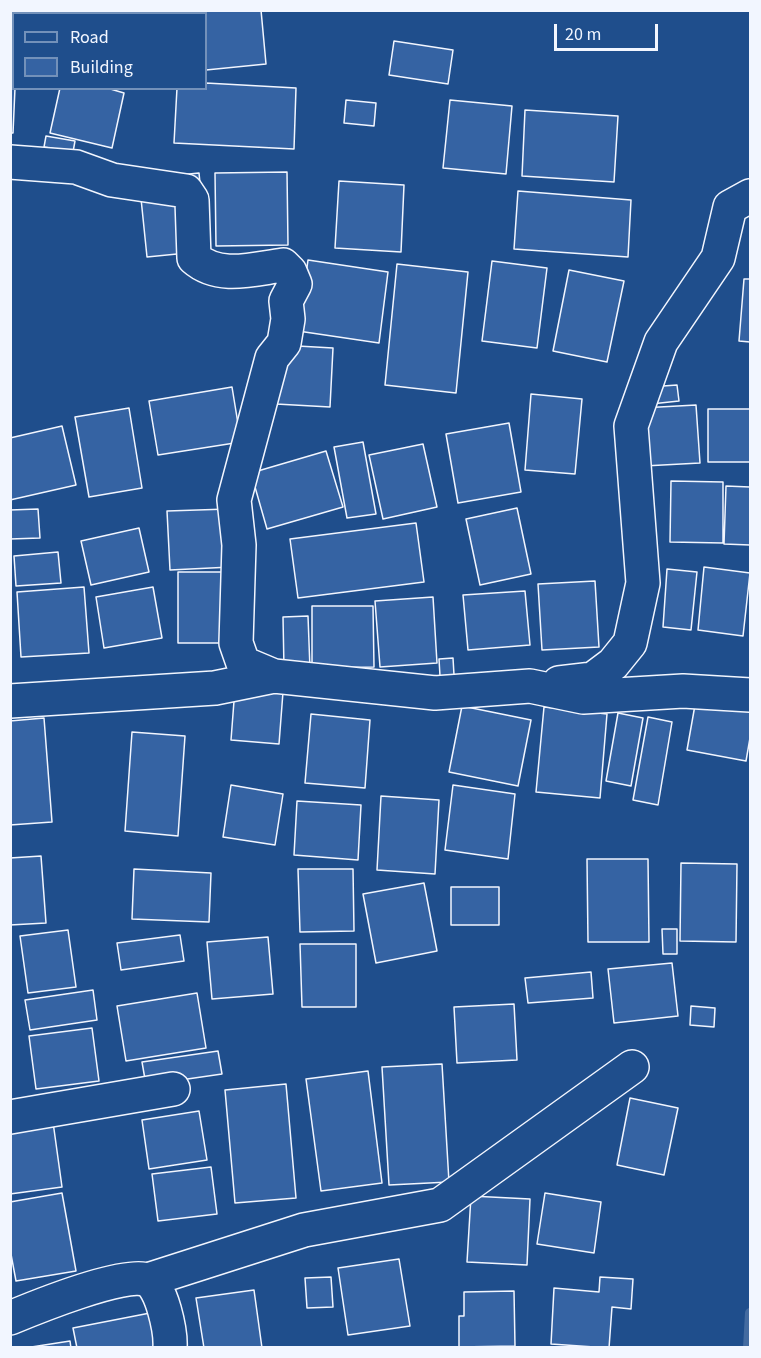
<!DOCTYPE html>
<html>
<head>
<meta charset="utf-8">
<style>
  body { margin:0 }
  #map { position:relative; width:761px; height:1358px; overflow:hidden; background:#1f4e8c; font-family:"Source Sans 3",sans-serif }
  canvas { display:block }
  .frame { position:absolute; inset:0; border:12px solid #f2f6ff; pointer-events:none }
  .legend { position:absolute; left:12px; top:12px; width:195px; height:78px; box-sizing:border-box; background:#1f4e8c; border:2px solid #7391ba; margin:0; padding:8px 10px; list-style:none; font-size:18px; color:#f2f6ff }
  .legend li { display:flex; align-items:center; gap:12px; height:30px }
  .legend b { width:30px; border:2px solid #7391ba }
  .scale { position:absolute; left:554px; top:24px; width:104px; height:27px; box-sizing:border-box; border:3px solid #f2f6ff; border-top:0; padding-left:8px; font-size:18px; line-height:21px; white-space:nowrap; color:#f2f6ff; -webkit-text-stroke:4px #1f4e8c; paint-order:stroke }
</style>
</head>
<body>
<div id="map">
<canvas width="761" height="1358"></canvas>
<div class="frame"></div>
<ul class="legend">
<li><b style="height:8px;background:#1f4e8c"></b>Road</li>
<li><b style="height:16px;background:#3563a3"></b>Building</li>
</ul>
<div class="scale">20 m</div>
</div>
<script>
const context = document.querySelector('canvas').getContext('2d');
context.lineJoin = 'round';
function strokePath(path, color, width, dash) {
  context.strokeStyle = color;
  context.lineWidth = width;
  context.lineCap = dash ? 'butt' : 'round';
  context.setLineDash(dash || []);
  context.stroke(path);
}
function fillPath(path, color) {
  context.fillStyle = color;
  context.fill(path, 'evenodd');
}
strokePath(new Path2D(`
  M748 1348 750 1313`), '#446ba0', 10);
const building = new Path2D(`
  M190 10H261L266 64 206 70V14H190Z
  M10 34H14V61H10Z
  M394 41 453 50 448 84 389 75Z
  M10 69 14 70 15 88 13 133H10Z
  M206 83 296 88 294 149 174 143 177 88H206Z
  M60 88H107L124 93 112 148 50 133Z
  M346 100 376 103 374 126 344 123Z
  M450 100 512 106 506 174 443 168Z
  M525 110 618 116 614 182 522 176Z
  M46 136 75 141 73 152 44 147Z
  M287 172 288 245 216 246 215 173Z
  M199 173 207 251 147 257 139 179Z
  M339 181 404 185 401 252 335 248Z
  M518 191 631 200 628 257 514 249Z
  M308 260 388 272 379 343 298 331Z
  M492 261 547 268 537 348 482 341Z
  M397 264 468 272 456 393 385 385Z
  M569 270 624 281 607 362 553 351Z
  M744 279H750V342L739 341Z
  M280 345 333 348 330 407 276 404Z
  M677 385 679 401 651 404 649 387Z
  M232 387 241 442 158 455 149 401Z
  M531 394 582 399 575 474 525 470Z
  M696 405 700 463 644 466 641 408Z
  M129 408 142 488 89 497 75 417Z
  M708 409H750V462H708Z
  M509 423 521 492 458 503 446 434Z
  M62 426 76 485 10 500V438Z
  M363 442 376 514 347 518 334 447Z
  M423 444 437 507 383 519 369 455Z
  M326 451 343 507 267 529 251 473Z
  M671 481 723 482V543L670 542Z
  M726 486 750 487V545L724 544Z
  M517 508 531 574 480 585 466 519Z
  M38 509 40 538 10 539V510Z
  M228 509 231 567 170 570 167 511Z
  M416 523 424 582 298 598 290 539Z
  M139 528 149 572 91 585 81 541Z
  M58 552 61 583 16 586 14 556Z
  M704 567 750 573 743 636 698 630Z
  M667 569 697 572 691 630 663 627Z
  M178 572H235L236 643H178Z
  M595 581 599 647 542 650 538 584Z
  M84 587 89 653 21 657 17 592Z
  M153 587 162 638 104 648 96 597Z
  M525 591 530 645 468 650 463 595Z
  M433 597 437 663 380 667 375 601Z
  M312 606H373L374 667 312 668Z
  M308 616 310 669H284L283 617Z
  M453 658 454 675 440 676 439 659Z
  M235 688 283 692 279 744 231 740Z
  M695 705 750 708V738L746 761 687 750Z
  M462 706 531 720 518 786 449 772Z
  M544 707 607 714 600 798 536 792Z
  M618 713 643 718 631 786 606 781Z
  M311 714 370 720 365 788 305 783Z
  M648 717 672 722 658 805 633 800Z
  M44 718 52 822 10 825V721Z
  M132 732 185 736 178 836 125 831Z
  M231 785 283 794 275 845 223 837Z
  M453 785 515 794 508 859 445 850Z
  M381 796 439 800 435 874 377 870Z
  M297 801 361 805 358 860 294 855Z
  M41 856 46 923 10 925V858Z
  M587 859H648L649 942H588Z
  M681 863 737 864 736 942 680 941Z
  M134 869 211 873 209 922 132 919Z
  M298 869H353L354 931 300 932Z
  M424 883 437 951 376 963 363 894Z
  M451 887H499V925H451Z
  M662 929H677V954H663Z
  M68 930 76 987 28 993 20 936Z
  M180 935 184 961 121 970 117 943Z
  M268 937 273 994 212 999 207 942Z
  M300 944H356V1007H302Z
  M672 963 678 1016 614 1023 608 969Z
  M591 972 593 998 528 1003 525 978Z
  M93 990 97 1020 30 1030 25 1000Z
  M197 993 206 1048 126 1061 117 1006Z
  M514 1004 517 1060 457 1063 454 1007Z
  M691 1006 715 1008 714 1027 690 1025Z
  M92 1028 99 1081 36 1089 29 1036Z
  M218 1051 222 1074 146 1085 142 1062Z
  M442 1064 449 1182 389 1185 382 1067Z
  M368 1071 382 1183 321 1191 306 1079Z
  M286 1084 296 1198 235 1203 225 1090Z
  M630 1098 678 1108 664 1175 617 1165Z
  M199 1111 207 1160 149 1169 142 1120Z
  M53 1122 62 1187 10 1194V1128Z
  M211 1167 217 1214 158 1221 152 1174Z
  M62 1193 76 1271 16 1281 10 1249V1202Z
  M545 1193 601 1202 594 1253 537 1244Z
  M471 1196 530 1199 527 1265 467 1262Z
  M399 1259 410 1326 348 1335 338 1268Z
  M331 1277 333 1307 307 1308 305 1278Z
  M600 1277 633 1279 631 1309 612 1307 609 1348 551 1344 554 1288 599 1292Z
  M254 1290 262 1348H204L196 1298Z
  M514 1291 515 1346 459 1347V1316H464V1292Z
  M150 1313 157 1348H77L73 1328Z
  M70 1341 71 1348H25Z`);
fillPath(building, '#3563a3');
strokePath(building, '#f2f6ff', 1.5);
const minor = new Path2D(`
  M10 162 76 167 112 180 186 191 192 200 194 258C219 280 253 269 283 265L290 272 295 284 286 301 288 319 284 343 272 358 234 500 239 545 236 643 243 663 274 676
  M559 683 593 679 613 664 630 643 643 583 631 426 661 342 718 258 730 207 750 196
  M10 701 215 688 274 676 435 693 530 686 583 697 683 691 750 695
  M10 1117 173 1089
  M148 1280 304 1230 440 1205 632 1067
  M10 1318C34 1308 127 1270 147 1280 162 1286 171 1332 170 1348`);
strokePath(minor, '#f2f6ff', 36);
strokePath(minor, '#1f4e8c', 33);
</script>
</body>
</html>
